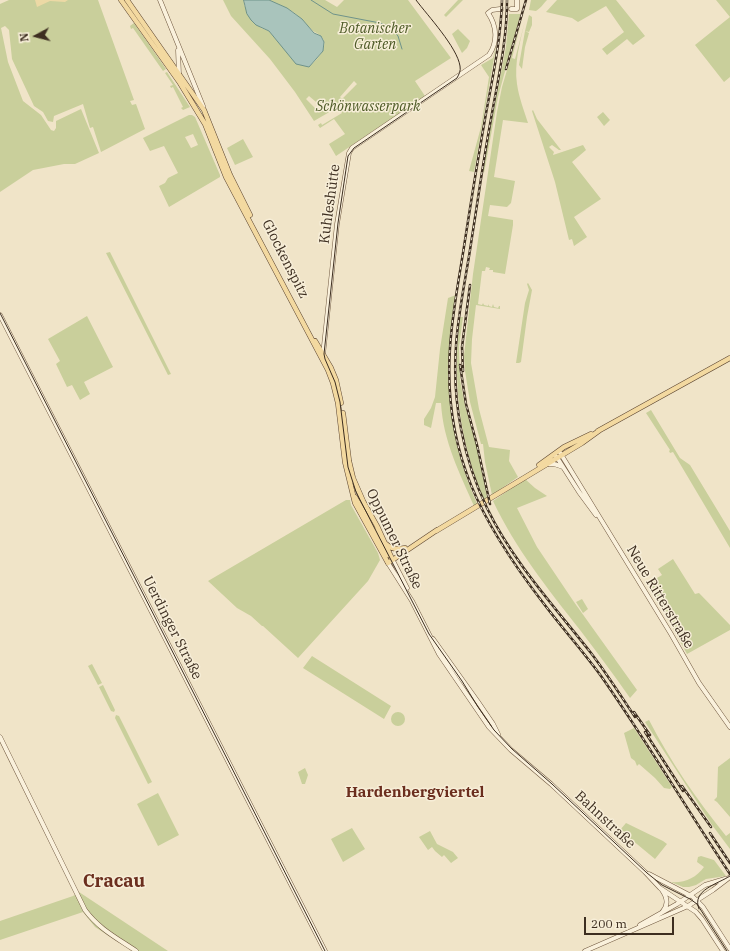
<!DOCTYPE html>
<html>
<head>
<meta charset="utf-8">
<style>
  body { margin:0 }
  #map { position:relative; width:730px; height:951px; overflow:hidden; background:#f0e4c8; font-family:"IBM Plex Serif",serif }
  canvas { display:block }
  .north { position:absolute; left:16px; top:16px; width:40px; height:40px; -webkit-text-stroke:3px #f7eed8; paint-order:stroke; rotate:263deg; font-size:11px; font-weight:700; line-height:16px; text-align:center; color:#3d2e20 }
  .north::after { content:''; display:block; margin:auto; width:14px; height:18px; background:#3d2e20; clip-path:polygon(50% 0,100% 100%,50% 72%,0 100%) }
  .scale { position:absolute; left:584px; top:917px; width:90px; height:18px; box-sizing:border-box; border:2px solid #3d2e20; border-top:0; padding-left:5px; font-size:12px; line-height:14px; white-space:nowrap; color:#3d2e20; -webkit-text-stroke:3px #f7eed8; paint-order:stroke }
</style>
</head>
<body>
<div id="map">
<canvas width="730" height="951"></canvas>
<div class="north">N</div>
<div class="scale">200 m</div>
</div>
<script>
const context = document.querySelector('canvas').getContext('2d');
context.lineJoin = 'round';
function fillPath(path, color) {
  context.fillStyle = color;
  context.fill(path, 'evenodd');
}
function strokePath(path, color, width, dash) {
  context.strokeStyle = color;
  context.lineWidth = width;
  context.lineCap = dash ? 'butt' : 'round';
  context.setLineDash(dash || []);
  context.stroke(path);
}
function label(font, color, halo, rows, align = 'center') {
  context.font = font + ' "IBM Plex Serif",serif';
  context.lineWidth = 3;
  context.setLineDash([]);
  context.textBaseline = 'middle';
  context.strokeStyle = halo;
  context.fillStyle = color;
  for (const [text, x, y, turn = 0] of rows) {
    context.save();
    context.translate(x, y);
    context.rotate((+turn || 0) * Math.PI / 180);
    context.textAlign = isNaN(turn) ? turn : align;
    if (halo) context.strokeText(text, 0, 0);
    context.fillText(text, 0, 0);
    context.restore();
  }
}
fillPath(new Path2D(`
  M9 0H98L134 100 130 101 132 105 136 104 145 129 101 152 93 127 90 128 83 104 54 116 53 122 48 121 43 112 34 106 12 59 9 30 5 26 1 28 8 62 23 101 41 115 51 130 54 131 56 128V121L81 109 99 153 75 164H64L33 170 0 192V4Z
  M223 0H244V5L261 28 269 31 278 41 309 67C316 60 331 47 321 36 319 34 316 33 313 31 305 23 299 15 288 9 282 5 274 4 269 0H325L337 7 344 0H408L451 58 415 81 425 96 336 156 329 144 345 134 334 119 320 128 318 125 321 123 322 125 342 113 338 107 314 121 295 92 270 59 231 16ZM354 81 357 84 342 99 340 97ZM309 96 322 107 318 111 306 99Z
  M458 0H463L446 17 444 15Z
  M531 0H547C543 4 541 8 536 11L529 10Z
  M557 0H616L645 36 633 45 627 39 607 55 602 49 624 32 606 6 578 22 572 18 546 12Z
  M716 0H730V77L724 82 695 45 730 17Z
  M509 14H520V16L498 97 484 173 483 170 492 119 506 47Z
  M529 15 532 17V25L529 32 525 31Z
  M522 19 512 58 515 59 525 21C520 41 514 64 517 84 519 98 524 110 528 123L503 120 494 177 515 181 511 203 507 207 490 205 488 216 513 220V225L505 274 493 272V270H489L490 268 486 267 485 271H482L478 304 482 305 483 303 484 305 488 306 489 304V306L492 307 493 304 494 307 498 308 499 306H500V309L476 305 472 339 471 363 479 409 489 447 510 450 509 461 518 477 492 495 485 462 483 444H481L470 402 465 371 464 356 473 274 497 112 502 87Z
  M134 23 166 69 163 71 133 28 131 29 130 26Z
  M458 29 470 41 467 48 462 53 452 34Z
  M525 31 529 33 525 47 522 69 519 65Z
  M497 41 474 172 469 171 481 127 489 77 481 65 493 58Z
  M167 72 190 107 183 110 181 108 183 107 173 87 171 88 170 86 173 85 165 73Z
  M533 110 537 119 561 150H559L552 145 549 147 554 152 553 155 583 145 586 150 572 162 601 199 574 217 587 237 574 246 572 239 569 240 555 182 532 111Z
  M603 112 610 120 604 126 597 117Z
  M189 115H192L195 117 220 175V177L169 207 159 186 165 183 168 178 178 173 164 146 150 151 143 138ZM193 134 198 145 191 148 185 137Z
  M243 139 253 157 235 165 227 148Z
  M110 252 171 374 168 375 106 253Z
  M528 283 532 290 527 317 521 362 519 363H516L525 303 529 290 527 284Z
  M456 295C443 371 446 434 478 506L475 508C460 474 443 441 441 403H436L431 428 424 425V419L431 408 435 397 440 349 448 298Z
  M87 316 113 367 84 382 90 394 80 400 72 385 67 387 56 364 60 361 48 339Z
  M460 317H463L459 347 460 380 465 406 477 446 487 498 484 500C459 439 452 381 460 317Z
  M651 410 680 458 690 465 730 531V548L673 452 670 453 669 451 670 450 646 413Z
  M525 479 535 488 547 496 517 508 537 547 574 602 637 690 630 698C614 675 597 652 580 630 548 589 515 548 493 501Z
  M346 500H350L351 505 378 553 380 560 368 581 298 658 263 626H262L251 616 237 608 208 581Z
  M673 559 695 594 699 593 730 625V630L687 654 664 612 647 584 662 575 658 569Z
  M582 599 588 609 583 613 576 602Z
  M312 656 391 706 384 719 303 668Z
  M92 664 102 683 98 685 88 666Z
  M103 685 115 710 114 712 111 711 99 687Z
  M391 719a7 7 0 1 1 14 0a7 7 0 1 1-14 0Z
  M116 715 119 716 152 782 148 784 115 718Z
  M649 720C670 761 697 800 726 836L730 833V849L712 825 645 722Z
  M634 728 672 787 670 789 664 788 655 778 639 764 637 766 635 761 631 758 624 733Z
  M730 758V817L717 802 714 800 717 797 718 767Z
  M305 768 308 775 305 784H302L298 772Z
  M158 793 179 835 158 846 137 804Z
  M626 823 663 841 667 844 655 859 620 830Z
  M352 828 365 849 343 862 331 839Z
  M430 831 437 844 453 852 458 858 451 863 444 855 442 857 435 851 432 847 428 850 419 837Z
  M701 856 714 860 726 876 706 879 696 885 689 887H683L671 882C685 883 696 878 704 867L697 862 698 857Z
  M79 892 168 951H132L95 927 83 912 0 940V921L73 896Z`), '#c9cf9b');
fillPath(new Path2D(`
  M35 0H68L65 2 50 1 37 7Z`), '#ecd9a5');
const water = new Path2D(`
  M244 0H269L287 8 302 19 314 33 321 36 324 42 323 51 309 67 296 64 269 31 256 25 251 20 247 14Z`);
fillPath(water, '#a9c4bc');
strokePath(water, '#6f938a', 1);
strokePath(new Path2D(`
  M311 0 333 14 380 23 390 27 398 36 402 49`), '#6f938a', 1);
strokePath(new Path2D(`
  M500 9H511`), '#ccc0a6', 4, [4, 2]);
const secondary = new Path2D(`
  M160 0 203 106
  M511 9H517V0
  M178 50 179 75
  M0 315 325 951
  M323 355 337 224 349 153 352 148 489 55C498 42 497 26 488 13L492 10 500 9
  M559 451 671 634 699 683 730 727
  M556 456 579 492 596 515
  M547 464H554L563 467
  M392 559 407 588
  M388 563 412 601 439 654 489 727 511 750 551 784 645 872 660 888 696 912 702 919 723 951
  M433 639 478 702 493 724 498 734
  M0 737 85 910C99 929 117 938 136 951
  M649 874 693 897 703 907 730 949
  M662 890C667 897 669 904 663 911
  M640 925 677 904 705 885 725 879
  M585 951 688 906 713 890 730 877`);
const primary = new Path2D(`
  M121 0 180 83 205 124 226 177 328 370 333 383 338 403 345 462 355 503 388 563 437 530
  M127 0 204 110 230 175 250 215
  M315 341 331 368 336 380 341 403
  M343 413 349 461 353 478 363 501 377 526 392 559
  M598 431 730 358
  M539 465 564 447 591 434
  M355 497 388 555
  M436 531 582 443 600 430
  M386 544C392 550 397 549 405 548`);
strokePath(secondary, '#6f573f', 5);
strokePath(primary, '#5b4430', 5.5);
strokePath(secondary, '#faf1dc', 4);
strokePath(primary, '#f3d9a0', 4.5);
strokePath(new Path2D(`
  M416 0C428 16 457 47 460 66 461 71 459 74 457 78L354 148 348 156 338 223 324 354 325 359 335 382 340 402 348 467 356 492 429 634 462 681 478 707 494 730 512 749 552 784 647 873 662 885 690 899 697 904 727 951
  M0 313 325 951
  M699 909C691 890 718 884 730 876`), '#3d2e20', 1);
const rail = new Path2D(`
  M502 0C501 40 492 80 485 119 477 164 470 208 463 253 458 284 452 316 450 348 443 453 482 524 544 604 562 628 583 651 601 676 646 740 686 808 730 874
  M507 0C507 41 498 79 491 119 483 162 477 206 470 250 465 282 458 314 456 346 452 401 463 458 487 508 513 562 555 607 591 653 607 674 621 696 635 717
  M506 69 526 0
  M460 365 466 404 477 445 490 504
  M463 371 462 347 470 285
  M634 712 650 735
  M645 732 683 791
  M682 786 711 827
  M710 833 730 863`);
strokePath(rail, '#3d2e20', 2.5);
strokePath(rail, '#f7eed8', 1, [3]);
label('italic 14px', '#4d5a26', '#f7eed8', [
  ["Botanischer",375,29],
  ["Garten",375,45],
  ["Schönwasserpark",368,107]
]);
label('14px', '#3d2e20', '#f7eed8', [
  ["Kuhleshütte",330,204,-82],
  ["Glockenspitz",285,259,63],
  ["Oppumer Straße",394,539,64],
  ["Neue Ritterstraße",660,597,59],
  ["Uerdinger Straße",172,628,63],
  ["Bahnstraße",605,820,43]
]);
label('bold 15px', '#6b2e1e', '#f7eed8', [
  ["Hardenbergviertel",415,793]
]);
label('bold 18px', '#6b2e1e', '#f7eed8', [
  ["Cracau",114,882]
]);
</script>
</body>
</html>
